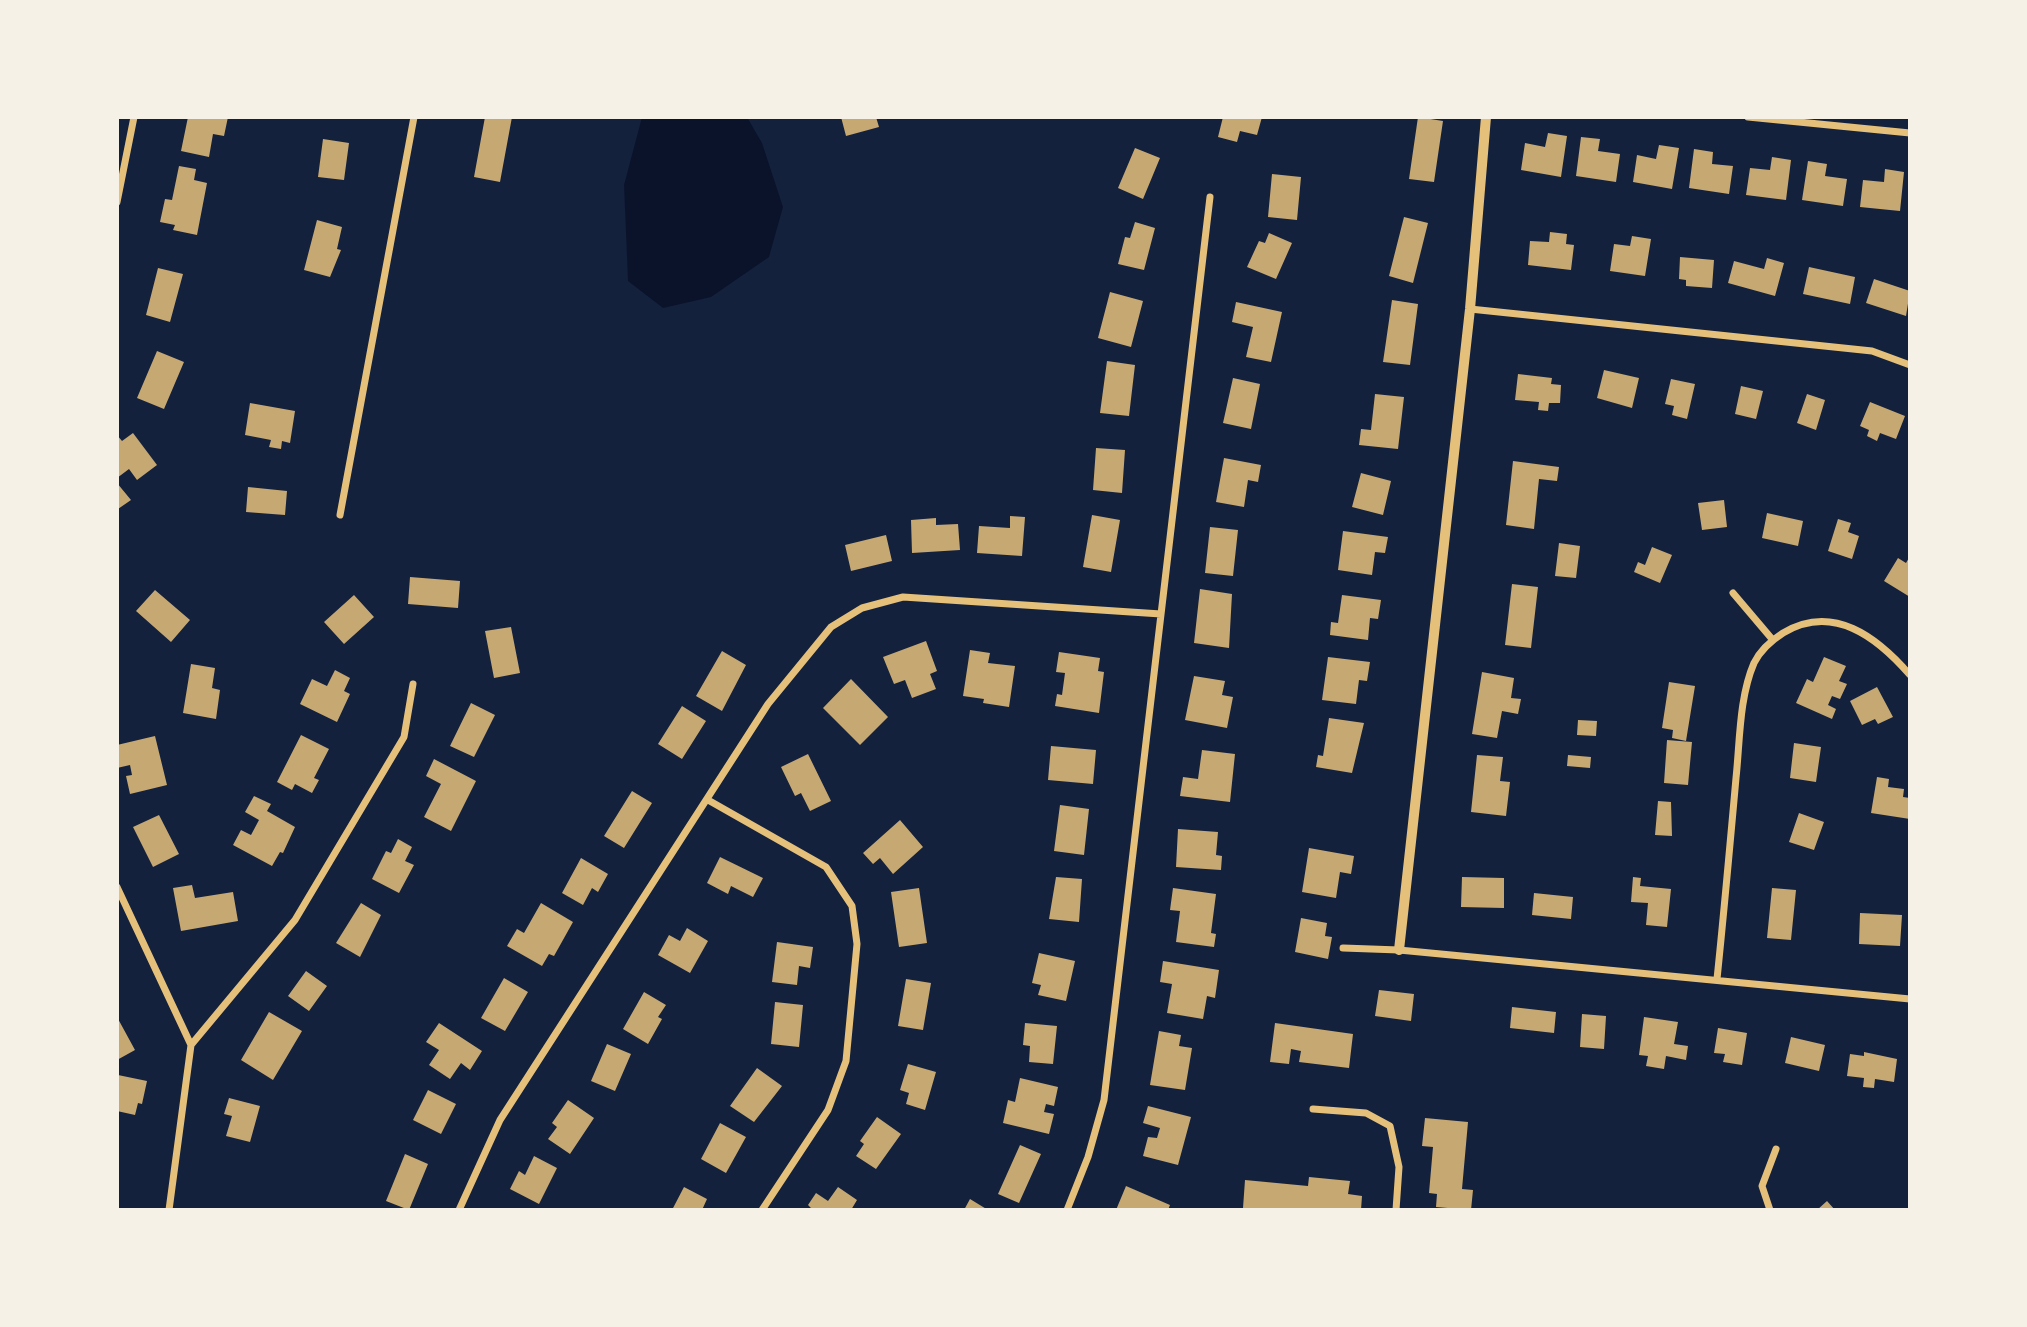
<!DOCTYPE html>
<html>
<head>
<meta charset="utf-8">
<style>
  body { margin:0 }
  #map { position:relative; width:2027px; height:1327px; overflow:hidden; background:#14213d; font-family:"Work Sans",sans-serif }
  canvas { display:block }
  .frame { position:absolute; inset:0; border:119px solid #f6f1e7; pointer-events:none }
</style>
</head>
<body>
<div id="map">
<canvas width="2027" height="1327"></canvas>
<div class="frame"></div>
</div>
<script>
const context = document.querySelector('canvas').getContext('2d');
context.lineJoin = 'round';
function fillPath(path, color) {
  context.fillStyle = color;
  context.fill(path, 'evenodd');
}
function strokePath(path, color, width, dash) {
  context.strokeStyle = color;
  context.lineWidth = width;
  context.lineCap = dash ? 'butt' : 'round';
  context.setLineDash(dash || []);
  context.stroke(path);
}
fillPath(new Path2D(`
  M642 117H747L762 143 783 207 769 257 711 297 663 308 628 281 624 185Z`), '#0b132b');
fillPath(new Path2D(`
  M188 117H228L224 136 213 134 209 157 181 151Z
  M485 117H512L500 182 474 177Z
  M841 117H876L879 127 846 136Z
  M1223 117H1262L1257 135 1240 131 1237 142 1218 137Z
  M1418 117 1443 121 1434 182 1409 179Z
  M1548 133 1567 136 1561 177 1521 170 1525 143 1545 147Z
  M1581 137 1600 139 1598 151 1620 154 1616 182 1576 176Z
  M323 139 349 143 344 180 318 177Z
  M1659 145 1679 148 1672 189 1633 182 1637 155 1656 159Z
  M1135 148 1160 158 1143 199 1118 188Z
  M1694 149 1713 152 1712 164 1733 166 1729 194 1689 188Z
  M1772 157 1791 160 1786 200 1746 195 1750 168 1770 170Z
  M1808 161 1827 164 1825 176 1847 179 1843 206 1802 200Z
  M179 166 196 169 194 180 207 183 197 235 173 230 175 225 160 222 165 199 172 200Z
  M1885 169 1904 172 1900 211 1860 207 1863 180 1884 182Z
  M1272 174 1301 177 1297 220 1268 217Z
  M1404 217 1428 223 1413 283 1389 276Z
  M317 220 342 227 337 249 341 250 330 277 304 270Z
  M1135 222 1155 228 1144 270 1118 264 1125 237 1130 238Z
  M1550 232 1567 234 1566 244 1574 245 1571 270 1528 265 1530 241 1549 242Z
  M1269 233 1292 243 1276 279 1247 267 1259 241 1265 243Z
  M1632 236 1651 239 1645 276 1610 271 1614 244 1630 246Z
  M1680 257 1714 260 1712 288 1686 286V280L1679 279Z
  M1767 258 1784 263 1775 296 1728 283 1734 261 1764 269Z
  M1809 267 1855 277 1850 304 1803 294Z
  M158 268 183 274 170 322 146 315Z
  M1874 279 1910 291 1906 316 1866 303Z
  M1110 292 1143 301 1131 347 1098 338Z
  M1392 300 1418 304 1410 365 1383 362Z
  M1236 302 1282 312 1271 362 1246 357 1253 327 1232 322Z
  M157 351 184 362 164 409 137 398Z
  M1107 361 1135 365 1129 416 1100 413Z
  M1604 370 1639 378 1632 408 1597 398Z
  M1518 374 1552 378 1551 384 1561 385 1560 403H1549L1548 411 1538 410 1539 402 1515 400Z
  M1233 378 1260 384 1251 429 1223 423Z
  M1671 379 1695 384 1687 419 1672 415 1674 406 1665 404Z
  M1741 386 1763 391 1756 419 1735 414Z
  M1375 394 1404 397 1398 449 1359 445 1361 429 1371 430Z
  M1807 394 1825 400 1816 430 1797 423Z
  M1870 402 1905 416 1896 439 1880 433 1877 441 1867 436 1869 430 1860 426Z
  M250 403 295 411 290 443 282 441 281 449 269 447 271 440 245 435Z
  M133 433 157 465 137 480 129 469 117 478V435L122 441Z
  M1096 448 1125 450 1122 493 1093 490Z
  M1224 458 1261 465 1258 482 1248 480 1244 507 1216 502Z
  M1513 461 1559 467 1557 481 1539 479 1534 529 1506 525Z
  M1361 473 1391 481 1383 515 1352 507Z
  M117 483 131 500 118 509 117 508Z
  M248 487 287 491 285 515 246 512Z
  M1724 500 1727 527 1702 530 1698 503Z
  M1767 513 1803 521 1798 546 1762 538Z
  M1092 515 1120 520 1111 572 1083 567Z
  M1010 516 1025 517 1022 556 977 553 979 526 1010 528Z
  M936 518V525L958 524 960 550 912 553 911 520Z
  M1838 519 1851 523 1848 532 1859 536 1852 559 1828 551Z
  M1210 527 1238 530 1233 576 1205 573Z
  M1343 531 1388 537 1385 553 1375 552 1372 575 1338 570Z
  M886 535 892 561 851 571 845 545Z
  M1559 543 1580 546 1576 578 1555 576Z
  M1652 547 1672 555 1660 583 1634 572 1638 562 1645 565Z
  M1910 556V597L1884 581 1898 558 1906 563Z
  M410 577 460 581 458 608 408 604Z
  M1512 584 1538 587 1531 648 1505 645Z
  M1200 589 1232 594 1229 648 1194 643Z
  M155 590 190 620 171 642 136 611Z
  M354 595 374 617 344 644 324 622Z
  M1342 595 1381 600 1378 619 1370 618 1368 640 1330 635 1331 622 1338 623Z
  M511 627 520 673 494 678 485 631Z
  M926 641 937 671 930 674 936 689 912 698 905 680 894 684 883 657Z
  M970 650 990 653 988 663 1015 666 1009 707 983 703 984 699 963 696Z
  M722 651 746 665 722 711 696 696Z
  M1059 652 1100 658 1098 671 1104 672 1099 713 1055 706 1057 694 1062 695 1065 673 1056 672Z
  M1328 657 1370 662 1367 681 1359 680 1356 704 1322 700Z
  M1824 657 1846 666 1839 681 1847 684 1840 699 1832 696 1828 705 1836 709 1832 719 1796 703 1807 679 1813 682Z
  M191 664 215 668 212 688 220 690 216 719 183 713Z
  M335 670 350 678 344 691 350 694 337 722 300 704 312 679 327 686Z
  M1482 672 1514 678 1511 698 1521 699 1518 714 1502 711 1497 738 1472 734Z
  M1194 676 1225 681 1222 695 1233 697 1227 728 1185 720Z
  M851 679 888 717 860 745 823 708Z
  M1669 682 1695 686 1686 741 1672 738 1673 730 1662 728Z
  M1877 687 1893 717 1878 724 1875 719 1862 725 1850 701Z
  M471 703 495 715 474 757 450 746Z
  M682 706 706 721 682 759 658 744Z
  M1329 718 1364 723 1352 773 1316 767 1318 755 1323 756Z
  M1578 720 1597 721 1596 736 1577 735Z
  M301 735 329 749 314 778 319 780 312 793 295 784 292 790 277 782Z
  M155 736 167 785 130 794 126 776 132 775 130 765 117 768V745Z
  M1667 740 1692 742 1688 785 1664 783Z
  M1794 743 1821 747 1816 782 1790 778Z
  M1051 746 1096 750 1093 784 1048 780Z
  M1202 750 1235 754 1230 802 1180 796 1183 777 1198 779Z
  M808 754 831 801 810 811 801 793 795 796 781 767Z
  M1477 755 1503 757 1500 781 1510 782 1506 816 1471 812Z
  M1568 755 1591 757 1590 768 1567 766Z
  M434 759 476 781 451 831 424 817 441 784 426 776Z
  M1877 777 1889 779 1888 787 1904 789 1903 797 1910 798V819L1871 813Z
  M632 791 652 803 624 848 604 836Z
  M254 796 271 804 267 811 295 827 283 853 280 852 272 866 233 845 241 830 251 835 259 820 245 812Z
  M1658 801 1671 802 1672 836 1655 835Z
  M1060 805 1089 809 1084 855 1054 851Z
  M1799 813 1824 822 1814 850 1789 842Z
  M159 815 179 854 153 867 133 827Z
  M900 820 923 847 893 874 880 858 873 864 863 853Z
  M1178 829 1218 832 1216 855 1222 856 1221 870 1176 867Z
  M398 839 412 847 405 861 414 865 399 893 372 879 386 851 391 853Z
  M1309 848 1354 856 1351 874 1340 872 1336 898 1302 892Z
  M720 857 763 878 753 897 731 886 728 894 707 883Z
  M581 858 608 874 598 892 592 888 583 905 562 893Z
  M1056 877 1082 879 1079 922 1049 919Z
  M1462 877 1504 878V908L1461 907Z
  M1633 877 1641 878 1640 886 1671 889 1667 927 1646 925 1648 903 1631 902Z
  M192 885 195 898 233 892 238 921 181 931 173 888Z
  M919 888 927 943 899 947 891 892Z
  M1173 888 1216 894 1211 933 1216 934 1214 947 1176 942 1180 911 1170 910Z
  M1772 888 1796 890 1791 940 1767 938Z
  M1534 893 1573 897 1571 919 1532 915Z
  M361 903 381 915 360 957 336 943Z
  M541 903 573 922 554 956 549 954 542 966 507 946 517 929 524 933Z
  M1860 913 1902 915 1900 946 1859 944Z
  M1301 918 1327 923 1325 936 1332 937 1328 959 1295 952Z
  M687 928 708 941 690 973 658 955 669 935 680 941Z
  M777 942 813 947 810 968 799 966 797 985 772 982Z
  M1039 953 1075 961 1066 1001 1038 995 1041 985 1032 983Z
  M1163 961 1219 970 1215 998 1207 996 1203 1019 1167 1013 1172 984 1160 982Z
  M306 971 327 986 309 1011 288 996Z
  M504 978 528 992 505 1031 481 1018Z
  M906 979 931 983 923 1030 898 1026Z
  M1379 990 1414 994 1411 1021 1375 1016Z
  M644 992 666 1005 658 1017 662 1019 648 1044 623 1029Z
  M775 1002 803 1005 799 1047 771 1044Z
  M1512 1007 1556 1012 1554 1033 1510 1028Z
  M269 1012 302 1031 273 1080 241 1060Z
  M1582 1014 1606 1016 1604 1049 1580 1047Z
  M117 1017 135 1050 117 1060Z
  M1644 1017 1678 1022 1674 1044 1688 1046 1686 1060 1666 1056 1664 1069 1646 1066 1648 1056 1639 1055Z
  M439 1023 482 1051 470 1070 461 1063 450 1079 429 1065 439 1050 426 1042Z
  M1025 1023 1057 1026 1053 1064 1029 1062 1030 1046 1023 1045Z
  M1275 1023 1353 1034 1349 1068 1299 1062 1301 1051 1291 1049 1289 1064 1270 1062Z
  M1718 1028 1747 1033 1742 1065 1723 1062 1725 1054 1714 1053Z
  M1159 1031 1181 1035 1179 1046 1192 1048 1185 1090 1150 1085Z
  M1791 1037 1825 1045 1819 1071 1785 1063Z
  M607 1044 631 1054 615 1091 591 1081Z
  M1864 1052 1897 1059 1894 1082 1875 1079 1874 1088 1863 1087 1864 1078 1847 1076 1850 1054 1864 1056Z
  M908 1064 936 1072 925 1110 906 1104 909 1093 900 1090Z
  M757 1068 782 1086 754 1122 730 1106Z
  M118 1075 147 1081 142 1104 138 1103 135 1115 117 1111Z
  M1020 1078 1058 1087 1054 1106 1046 1104 1044 1112 1054 1114 1049 1134 1003 1123 1008 1100 1015 1102Z
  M428 1090 456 1104 441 1134 413 1120Z
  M229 1098 260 1106 250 1142 226 1136 232 1116 224 1114Z
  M568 1100 594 1118 570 1154 548 1139 557 1127 552 1123Z
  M1148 1106 1191 1117 1178 1165 1143 1156 1148 1137 1157 1138 1160 1128 1143 1123Z
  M877 1117 901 1134 876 1169 856 1156 864 1144 860 1141Z
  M1425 1118 1468 1122 1462 1189 1473 1190 1471 1210 1436 1207 1437 1194 1429 1193 1433 1147 1422 1146Z
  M720 1123 746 1137 726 1173 701 1159Z
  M1020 1145 1041 1154 1019 1203 998 1194Z
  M405 1154 428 1164 409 1210 386 1201Z
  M534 1156 557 1168 539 1204 510 1189 519 1171 525 1175Z
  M1309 1177 1350 1181 1348 1194 1362 1196 1361 1210 1243 1208 1245 1180 1308 1186Z
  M1126 1186 1170 1205 1168 1210H1116Z
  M684 1187 707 1199 702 1210H672Z
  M838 1187 857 1200 851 1210H813L808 1205 816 1193 828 1201Z
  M970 1199 988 1210H964Z
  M1827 1201 1835 1210H1817Z`), '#c6a872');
strokePath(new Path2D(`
  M1748 117 1910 133
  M117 202 134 117
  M1470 309 1872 351 1910 365
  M340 515 414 117
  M1733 593 1772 639
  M708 800 826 867 852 906 857 944 846 1061 828 1110 762 1210
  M117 887 191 1045
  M1343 948 1399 950 1910 999
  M1717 979C1724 912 1730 845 1736 778 1740 741 1739 698 1754 663 1760 651 1772 640 1783 633 1833 603 1877 637 1910 675
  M1313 1109 1366 1113 1390 1126 1399 1167 1396 1210
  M169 1210 191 1045 295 920 404 737 413 684
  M459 1210 500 1120 768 704 831 627 862 608 903 597 1161 614
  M1067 1210 1088 1157 1104 1100 1210 197
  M1770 1210 1762 1186 1776 1149`), '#e5c07b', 7);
strokePath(new Path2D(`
  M1399 950 1470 309 1486 117`), '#e5c07b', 10);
</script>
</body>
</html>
